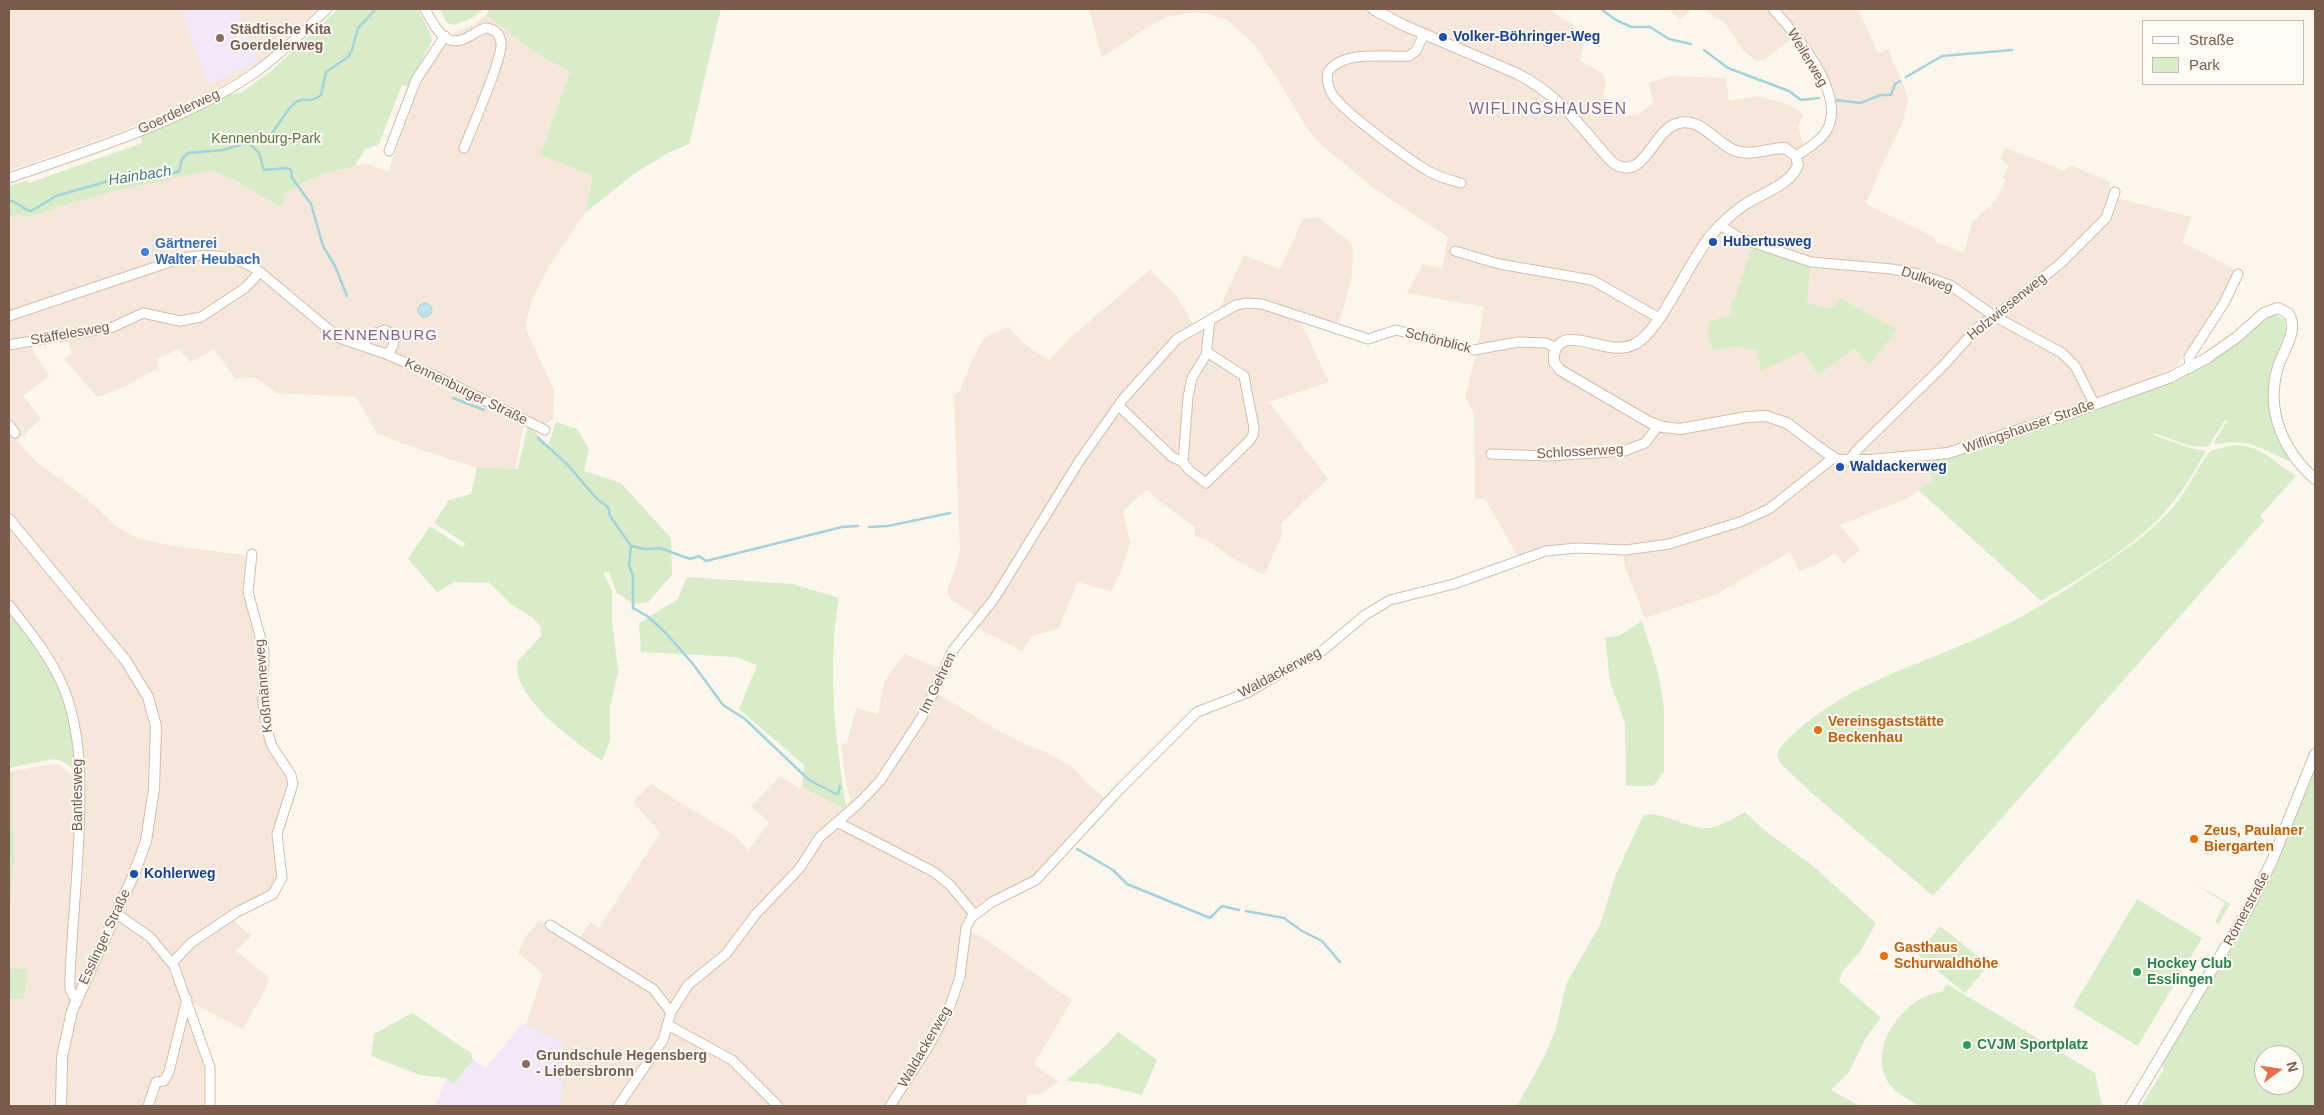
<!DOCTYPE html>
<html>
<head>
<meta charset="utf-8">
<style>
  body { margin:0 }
  #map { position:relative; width:2324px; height:1115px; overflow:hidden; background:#fdf6ec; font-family:Helvetica,sans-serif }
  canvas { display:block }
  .frame { position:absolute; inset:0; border:10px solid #7a5c4d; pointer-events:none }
  .legend { position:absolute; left:2142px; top:20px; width:162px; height:65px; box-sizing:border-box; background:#fffaf3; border:1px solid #cabbb1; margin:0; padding:6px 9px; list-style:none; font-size:15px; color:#7a5c4d }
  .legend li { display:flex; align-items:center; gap:10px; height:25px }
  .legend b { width:25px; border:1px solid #cabbb1 }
  .north { position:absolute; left:2254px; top:1045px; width:50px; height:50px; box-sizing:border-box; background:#fffaf3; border:1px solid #cabbb1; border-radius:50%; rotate:76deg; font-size:14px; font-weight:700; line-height:20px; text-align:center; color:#7a5c4d }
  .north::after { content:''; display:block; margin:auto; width:18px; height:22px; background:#e76f51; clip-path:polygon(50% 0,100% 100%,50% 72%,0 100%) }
</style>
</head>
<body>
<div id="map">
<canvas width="2324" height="1115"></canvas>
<div class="frame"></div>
<ul class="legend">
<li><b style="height:6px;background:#fff"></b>Straße</li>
<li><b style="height:14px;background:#d8ecc9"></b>Park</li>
</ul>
<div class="north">N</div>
</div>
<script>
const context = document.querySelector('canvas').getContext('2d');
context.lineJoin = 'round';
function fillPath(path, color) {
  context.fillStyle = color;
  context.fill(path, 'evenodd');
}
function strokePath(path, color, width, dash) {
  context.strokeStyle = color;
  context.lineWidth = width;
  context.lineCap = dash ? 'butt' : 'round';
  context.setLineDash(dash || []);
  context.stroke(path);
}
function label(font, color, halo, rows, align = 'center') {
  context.font = font + ' Helvetica,sans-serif';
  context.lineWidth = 4;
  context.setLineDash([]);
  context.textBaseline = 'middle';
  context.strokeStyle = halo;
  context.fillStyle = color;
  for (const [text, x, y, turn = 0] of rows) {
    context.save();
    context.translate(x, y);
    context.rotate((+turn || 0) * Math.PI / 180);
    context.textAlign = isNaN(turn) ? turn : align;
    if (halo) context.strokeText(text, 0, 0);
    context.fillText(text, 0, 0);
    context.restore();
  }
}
fillPath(new Path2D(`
  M9 9H318L259 63 218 89 120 132 9 171Z
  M1089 9H1548L1575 26 1576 36 1585 40 1580 60 1603 74 1606 82 1603 95 1623 116 1639 114 1654 103 1648 83 1671 76 1726 78 1729 101 1758 96 1787 104 1804 114 1798 126 1804 146 1824 139 1830 134 1835 116 1833 95 1827 76 1810 50 1792 38 1764 60 1756 61 1743 50 1725 23 1703 9H1858L1878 53 1889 49 1892 60 1903 83 1908 101 1902 124 1881 167 1866 204 1934 237 1936 242 1964 253 1972 223 1996 200 2006 180 2002 178 2009 166 2000 158 2006 148 2065 171 2070 165 2110 182 2112 196 2124 200 2192 217 2182 242 2236 270 2223 298 2177 366 2137 385 1917 460 1934 479 1906 499 1840 525 1860 550 1843 564 1835 553 1816 565 1799 571 1790 552 1715 595 1645 618 1625 567 1622 547 1518 557 1485 499H1475L1474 414 1465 396 1476 355 1484 307 1407 293 1423 264 1442 268 1448 237 1372 187 1318 142 1304 124 1280 83 1254 44 1227 20 1204 13H1188L1167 17 1155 23 1102 57Z
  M1669 9H1692L1680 20Z
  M486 15 539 55 570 72 540 155 593 176 585 213 549 266 532 300 526 322 527 332 554 390 553 417 552 420 543 426 525 418 515 470 477 468 404 444 377 433 356 397 277 393 254 377 235 378 214 349 191 362 178 349 157 359 158 368 122 388 97 397 64 359 72 353 65 333 29 344 49 376 23 396 41 419 17 441 37 462 87 499 116 526 137 538 168 545 249 556 245 596 260 642 261 710 291 781 281 816 279 868 276 887 232 919 251 936 236 951 270 978 264 992 243 1029 192 1003 188 1009 208 1068 207 1106H9V999H24L26 969 9 968V921L14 863 13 771 53 764 61 766 75 778 83 779 9 601V217L21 215 32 217 58 207 116 191 211 169 240 183 281 208 286 192 323 174 366 163 388 172 422 80 443 44 455 32 475 24Z
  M1318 217 1348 240 1353 249 1352 275 1338 327 1300 320 1329 382 1269 402 1328 479 1281 523 1282 535 1264 575 1230 557 1206 539 1195 537V527L1160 502 1147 489 1123 512 1130 543 1121 571 1111 592 1078 582 1058 629 1032 636 1022 651 976 627 955 655 937 693 999 731 1024 744 1048 753 1074 768 1088 784 1105 797 1084 824 1029 880 982 903 968 913 963 921 969 931 984 938 1072 1000 1034 1064 1059 1082 1039 1095 1028 1094 1026 1106H436L473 1060 486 1068 521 1025 526 1024 543 974 518 953 526 936 539 920 577 943 590 922 599 928 660 833 633 802 651 784 735 836 749 850 769 822 751 806 780 776 799 788 802 787 843 809 851 800 847 788 841 745 847 743 856 708 878 714 884 682 904 654 940 669 975 616 952 600 948 595 947 590 957 564 960 551 954 395 960 391 970 365 984 338 1008 327 1027 346 1049 360 1072 336 1150 270 1176 295 1197 330 1225 315 1220 307 1244 255 1280 269 1303 219Z`), '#f5e8da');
fillPath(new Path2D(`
  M199 9H238L258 63 237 70 208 85 182 13Z
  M526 1024 562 1042 563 1074 560 1106H436L446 1078 453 1085 473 1060 486 1068 521 1025Z`), '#f3e8fa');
fillPath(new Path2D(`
  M338 9H418L431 35 432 41 408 87 402 85 379 144 365 149 355 166 323 174 286 192 281 208 240 183 211 170 116 191 58 207 32 217 21 215 9 217V186L27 180 29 183 142 143 140 135 220 97 242 92 271 71Z
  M440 9H483L474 17 455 25 447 23Z
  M490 9H721L689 144 668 153 634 174 585 213 593 176 540 155 570 72 539 55 486 15Z
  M1753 244 1810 265 1807 303 1831 309 1840 298 1897 330 1869 364 1854 348 1818 375 1803 351 1761 371 1757 351 1737 346 1713 351 1707 333 1710 321 1731 315V301H1734Z
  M2273 314 2285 320 2286 333 2274 366 2280 442 2290 459 2289 461C2257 448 2253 438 2215 444L2214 442 2227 421 2225 420 2208 447 2191 446 2154 433V435L2190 448 2206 451C2194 472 2182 493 2165 512 2131 549 2084 576 2041 601L1918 490 1934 479 1917 460 1964 453 2162 385Z
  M556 422 577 429 589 449 584 471 621 483 671 538 672 575 648 602 633 604 617 593 609 572H603L612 591V620L618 672 610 707V741L602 761C576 742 510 697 518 661L541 636V627L533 618 511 604 489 582 485 583 454 582 437 592 408 559 430 526 462 547 466 544 434 523 449 500 471 494 477 468 518 469 528 425 548 445Z
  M2234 445C2261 445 2274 462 2296 476L2260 516 2264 521 1933 896 1814 795 1781 764 1777 755 1780 748C1837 684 1919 667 1993 631 2029 614 2064 592 2097 569 2124 550 2151 533 2173 507 2188 490 2196 469 2210 451Z
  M687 577 793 584 839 598C827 666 835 738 846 806L843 809 802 787 804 765 739 709 757 665 735 657 641 652 639 623 678 599Z
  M9 608C49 660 75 702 75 770L62 761 53 759 9 768Z
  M1642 621 1659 676 1664 709V772L1653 786H1626L1625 723 1610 682 1605 638 1620 635Z
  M2315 768V1106H2141L2164 1069 2162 1065 2264 890ZM2264 1055H2294V1085H2264Z
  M13 771 14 863 9 921V772Z
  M1745 812 1764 830 1812 865 1876 923 1862 949 1843 971 1839 981 1881 1018 1867 1036 1849 1072 1831 1090 1860 1106H1517L1545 1055 1556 1028 1566 984 1600 925 1616 874 1643 816C1654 808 1689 829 1706 828 1720 828 1733 818 1745 812Z
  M2192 882 2230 904 2219 924 2215 922 2225 903Z
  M2137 899 2202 938 2138 1046 2073 1007Z
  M1940 926 1989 965 1965 993 1918 955Z
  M9 968 27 969 24 999H9Z
  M1947 984 2095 1073 2102 1106H1919C1907 1098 1890 1091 1885 1076 1871 1041 1907 995 1942 992Z
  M412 1013 471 1053 473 1060 453 1085 446 1078 419 1075 371 1056 374 1034Z
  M1118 1032 1157 1060 1142 1095 1098 1084 1066 1081 1103 1048Z`), '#d8ecc9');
const water = new Path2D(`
  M418 310a7 7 0 1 1 14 0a7 7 0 1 1-14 0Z`);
fillPath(water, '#bfe3e8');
strokePath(water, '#a5d3da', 1);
strokePath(new Path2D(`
  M1601 9 1616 20 1631 27H1650L1669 39 1691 44
  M1704 50 1728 68 1789 91 1801 100 1819 98
  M1906 77 1942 56 2012 50
  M1836 100 1860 103 1881 95H1891L1895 84 1900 81
  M249 143 259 153 264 170 287 168 291 170 292 178 311 204 323 246 335 266 347 296
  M9 201C17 200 22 210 31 211L56 196 112 180H123L174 173 179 171 182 159 188 153 223 150 250 142 256 137 271 135C275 129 291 103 298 101 309 97 309 104 321 95L326 72 348 57 352 50 358 28 376 9
  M453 398 484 410
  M538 438 567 464 597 499 608 507 610 516 631 546 629 565 633 576V608L647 616 664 631 693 664 723 705 745 719 809 780 836 794H838L840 786
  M869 527 888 526 950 513
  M632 546 645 549 660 548 690 559 699 556 706 561 842 527 858 526
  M1077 849 1113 870 1127 884 1210 918 1222 906 1239 910
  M1246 911 1284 918 1302 931 1322 941 1340 962`), '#a5d3da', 2.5);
const minor = new Path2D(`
  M425 9C432 21 442 46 461 40 470 38 477 30 486 28 495 29 500 34 501 43 503 58 471 130 464 148
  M1773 9C1796 34 1845 92 1828 128 1822 140 1807 149 1796 156
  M1424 34 1416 51 1409 56C1387 58 1343 49 1328 72 1326 80 1328 87 1332 94 1342 111 1413 163 1432 173 1441 178 1451 180 1461 183
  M389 151 416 80 445 36
  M9 178C87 151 181 122 250 76 278 57 302 32 327 9
  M1720 225 1740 238 1811 262 1892 269 1918 274 1950 285 1994 316 2062 353 2075 366 2095 405
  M1455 251 1499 264 1592 280 1659 318
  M9 316 179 259C207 252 236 255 260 272L339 338 386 354 435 376 545 430
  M9 345 113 327 143 313 180 321 201 317 245 288 260 272
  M362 346 370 335 385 330C397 336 396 347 386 354
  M2190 368 2189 357 2224 303 2238 274
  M1119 406 1172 457 1183 462 1189 470 1206 483 1250 440 1253 435 1254 428 1244 376 1207 352
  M9 425 15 433
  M1491 454 1549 456 1624 451 1645 443 1658 426
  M1849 461 1857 450 1943 366 1977 328 2004 309 2061 263 2106 218 2115 192
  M1183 462 1188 397 1192 378 1206 355 1210 320
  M9 605C28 629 49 655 62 684 82 730 81 784 79 834 77 882 72 930 70 978V989L76 1001
  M837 822 934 872 950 885 974 914
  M117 914 150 937 174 966 210 1067V1106
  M550 925 653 989 671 1012
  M172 963 191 943 237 912 273 894 282 878 277 834 293 784 291 775 272 746 266 727 263 703 264 651 248 592 252 554
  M668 1025 732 1060 778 1106
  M148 1106 156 1082 164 1081 169 1072 187 999
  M618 1106 663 1040 671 1012 688 985 726 954 755 915 799 869 820 837 859 803 880 781 922 717 953 650 994 599 1080 460 1123 399 1177 339 1236 305 1247 303 1262 304 1368 339 1396 330 1474 350 1518 342 1546 343 1556 348
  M890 1106 927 1049 950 1006 960 977 966 928 971 918 992 902 1036 880 1119 790 1197 712 1249 692 1284 671 1322 651 1365 615 1390 600 1454 584 1546 551 1577 548 1626 550 1669 544 1740 522 1769 509 1833 458`);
const tertiary = new Path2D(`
  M1373 9 1403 25 1518 74C1562 97 1580 127 1612 162 1643 185 1652 132 1676 124 1701 115 1715 144 1736 151 1753 156 1768 148 1785 148L1796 156 1798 165C1791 185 1760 194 1744 205 1733 213 1722 222 1713 233 1689 259 1662 330 1635 344 1612 355 1591 338 1568 340 1557 342 1553 351 1554 362L1560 370 1649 422 1663 427 1680 429 1747 417 1766 416 1787 423 1828 454 1838 460H1869L1948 453 2068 414 2171 377 2207 358 2237 337 2264 313 2278 308 2288 313C2300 330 2283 350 2278 367 2265 410 2283 451 2315 479
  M9 519 126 661 148 697 156 726 154 789 146 841 134 874 72 1011 62 1057 61 1106
  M2131 1106 2248 909 2272 861 2315 754`);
strokePath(minor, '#d1beb0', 11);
strokePath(tertiary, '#d1beb0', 12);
strokePath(minor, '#fff', 9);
strokePath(tertiary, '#fff', 10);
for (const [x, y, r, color] of [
  [1443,37,5,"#1a4fb4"],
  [220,38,5,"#8d6e63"],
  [1713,242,5,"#1a4fb4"],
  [145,252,5,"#3f7fe0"],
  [1840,467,5,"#1a4fb4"],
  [1818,730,5,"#e8710a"],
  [2194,839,5,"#e8710a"],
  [134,874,5,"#1a4fb4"],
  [1884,956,5,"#e8710a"],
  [2137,972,5,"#2e9e5b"],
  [1967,1045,5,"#2e9e5b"],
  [526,1064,5,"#8d6e63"]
]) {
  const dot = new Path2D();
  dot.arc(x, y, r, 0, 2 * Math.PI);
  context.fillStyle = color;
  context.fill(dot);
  strokePath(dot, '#fffaf3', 2);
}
label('bold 14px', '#785e54', '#fffaf3', [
  ["Städtische Kita",230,30],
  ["Goerdelerweg",230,46],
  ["Grundschule Hegensberg",536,1056],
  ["- Liebersbronn",536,1072]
], 'left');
label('bold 14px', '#164399', '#fffaf3', [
  ["Volker-Böhringer-Weg",1453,37],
  ["Hubertusweg",1723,242],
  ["Waldackerweg",1850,467],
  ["Kohlerweg",144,874]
], 'left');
label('14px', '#7a5c4d', '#fffaf3', [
  ["Weilerweg",1807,58,59],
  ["Goerdelerweg",179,112,-25],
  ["Dulkweg",1927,280,19],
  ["Holzwiesenweg",2007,307,-39],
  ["Stäffelesweg",70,334,-10],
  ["Schönblick",1438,341,14],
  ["Kennenburger Straße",466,392,26],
  ["Wiflingshauser Straße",2029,427,-19],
  ["Schlosserweg",1580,452,-3],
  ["Waldackerweg",1280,673,-28],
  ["Im Gehren",938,683,-64],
  ["Koßmänneweg",264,686,-95],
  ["Bantlesweg",78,795,-90],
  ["Römerstraße",2247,909,-62],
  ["Esslinger Straße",105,937,-65],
  ["Waldackerweg",925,1047,-60]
]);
label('14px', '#537a41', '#fffaf3', [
  ["Kennenburg-Park",266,139]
]);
label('bold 14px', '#366cbe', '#fffaf3', [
  ["Gärtnerei",155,244],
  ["Walter Heubach",155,260]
], 'left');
label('bold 14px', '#c56008', '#fffaf3', [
  ["Vereinsgaststätte",1828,722],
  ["Beckenhau",1828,738],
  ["Zeus, Paulaner",2204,831],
  ["Biergarten",2204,847],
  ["Gasthaus",1894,948],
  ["Schurwaldhöhe",1894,964]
], 'left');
label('bold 14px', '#27864d', '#fffaf3', [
  ["Hockey Club",2147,964],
  ["Esslingen",2147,980],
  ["CVJM Sportplatz",1977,1045]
], 'left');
label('italic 15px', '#437c86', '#fffaf3', [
  ["Hainbach",140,176,-9]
]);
context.letterSpacing = '1px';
label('15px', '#846695', '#fffaf3', [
  ["KENNENBURG",380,336]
]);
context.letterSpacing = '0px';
context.letterSpacing = '1px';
label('16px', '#846695', '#fffaf3', [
  ["WIFLINGSHAUSEN",1548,110]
]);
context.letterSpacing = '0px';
</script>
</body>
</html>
